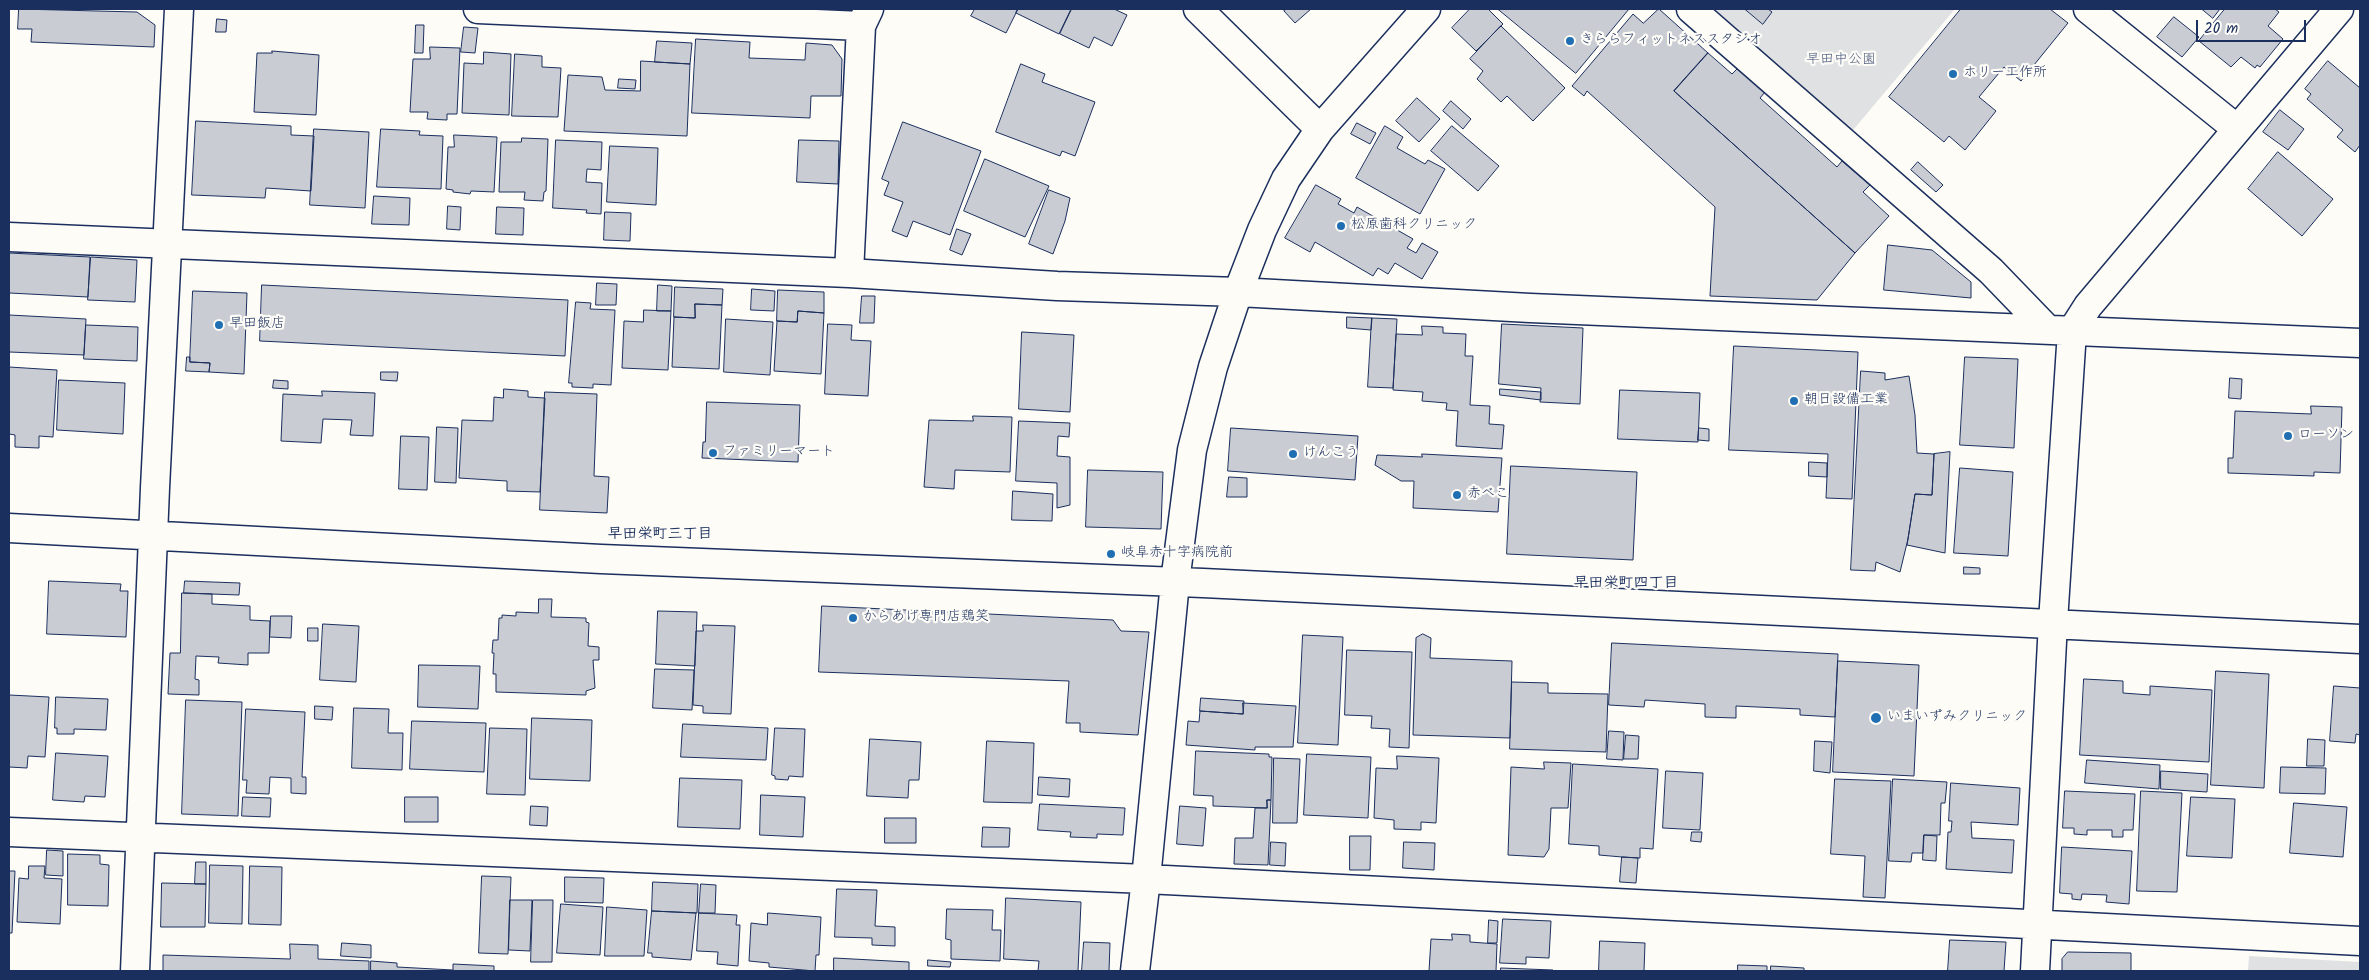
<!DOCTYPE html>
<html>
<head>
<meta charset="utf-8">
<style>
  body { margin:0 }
  #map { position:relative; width:2369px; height:980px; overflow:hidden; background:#fdfcf7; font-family:Kalam,sans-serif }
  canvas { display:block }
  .frame { position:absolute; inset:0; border:10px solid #1b2f5e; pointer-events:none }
  .scale { position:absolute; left:2196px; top:20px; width:110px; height:22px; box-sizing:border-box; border:2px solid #1b2f5e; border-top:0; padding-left:6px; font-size:15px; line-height:18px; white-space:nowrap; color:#1b2f5e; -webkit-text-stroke:4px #fdfcf7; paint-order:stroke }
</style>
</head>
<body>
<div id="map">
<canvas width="2369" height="980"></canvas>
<div class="frame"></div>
<div class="scale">20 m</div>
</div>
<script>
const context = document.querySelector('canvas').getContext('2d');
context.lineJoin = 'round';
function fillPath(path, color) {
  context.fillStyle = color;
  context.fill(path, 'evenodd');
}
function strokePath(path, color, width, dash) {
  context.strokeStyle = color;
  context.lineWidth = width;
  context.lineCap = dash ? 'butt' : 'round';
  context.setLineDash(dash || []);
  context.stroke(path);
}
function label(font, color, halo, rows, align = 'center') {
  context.font = font + ' Kalam,"Klee One",sans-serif';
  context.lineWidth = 4.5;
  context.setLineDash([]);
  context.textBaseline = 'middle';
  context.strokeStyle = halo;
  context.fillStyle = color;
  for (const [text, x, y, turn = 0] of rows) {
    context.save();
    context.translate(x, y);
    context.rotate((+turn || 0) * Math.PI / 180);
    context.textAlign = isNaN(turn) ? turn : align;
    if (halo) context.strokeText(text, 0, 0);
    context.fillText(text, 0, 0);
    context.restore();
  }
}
fillPath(new Path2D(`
  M1701 9H1955L1848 136Z
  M2249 956 2360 962V971H2248Z`), '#e0e1e3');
const building = new Path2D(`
  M19 9 137 12 155 25 154 47 31 42 32 29H18Z
  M975 9H1018L1006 33 971 16Z
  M1018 9H1071L1059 34 1016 13Z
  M1072 9H1114L1127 15 1112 46 1094 37 1089 48 1060 34Z
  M1287 9H1311L1295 23 1284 11Z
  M1470 9H1488L1503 24 1476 51 1452 28Z
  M1498 9H1629L1576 73Z
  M1659 9 1708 53 1674 91 1855 253 1817 300 1710 296 1715 207 1587 91 1584 96 1572 86 1633 14 1643 23Z
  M1745 9H1768L1772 12 1763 24Z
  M1961 9H2050L2068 23 2021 81 2004 67 1979 97 1996 111 1965 150 1949 136 1944 142 1889 97Z
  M2202 9H2220L2213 18Z
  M2225 9H2275L2279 12 2268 26 2283 39 2260 67 2257 65 2255 68 2241 57 2231 67 2199 41Z
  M2174 17 2199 37 2182 57 2157 37Z
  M217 19 227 20 226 32H216Z
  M416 25H424L423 53H415Z
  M1501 26 1565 88 1533 121 1507 96 1501 102 1477 79 1483 71 1470 59Z
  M464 27 478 28 475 53 461 52Z
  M696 39 750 42 749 58 805 60 806 43 832 45 842 59 841 96H811L810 118 692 113Z
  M657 41 692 43 690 64 655 62Z
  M430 47 460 48 457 114H447V120L427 119 428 112H410L413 59H430Z
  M272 51 319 55 316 115 254 112 257 53H272Z
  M484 52 511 54 509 115 462 113 464 63 483 64Z
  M1708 53 1732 74 1738 68 1765 92 1760 98 1837 167 1842 161 1870 185 1863 192 1889 216 1855 253 1674 91Z
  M515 54 542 56V67L561 68 558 117 512 116Z
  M641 61 690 64 687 136 564 131 568 75 602 77 605 90 640 91Z
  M2328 61 2360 88V145L2355 152 2337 137 2343 130 2307 99 2311 94 2305 89Z
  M1021 64 1045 74 1042 82 1095 102 1075 156 1062 151 1060 156 996 132Z
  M619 79 636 80 635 89 618 88Z
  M1417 98 1440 119 1419 142 1396 121Z
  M1451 101 1471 119 1463 129 1443 111Z
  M2280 110 2304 129 2288 150 2263 132Z
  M196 121 291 126V135L314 136 311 191 266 188 265 198 192 195Z
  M903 122 981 151 950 235 913 221 907 237 892 231 903 202 884 195 889 182 882 179Z
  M1357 123 1376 133 1370 144 1351 134Z
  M1385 126 1403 137 1397 148 1425 164 1428 160 1445 169 1420 214 1356 178Z
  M1452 126 1499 166 1478 191 1431 151Z
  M314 129 369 132 365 208 310 205Z
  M381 129 420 131 419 135 443 136 441 189 377 187Z
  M454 135 497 137 494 192 471 191 470 194 453 192V190L446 189 448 147H454Z
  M522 138 548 139 546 191 544 192 543 201 524 200 525 192H499L501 142H521Z
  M556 140 602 142 601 170 587 169 586 182 602 183 601 214 586 213 587 210 553 208Z
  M799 140 839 141 838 184 797 182Z
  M610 146 658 148 656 205 607 202Z
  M2278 152 2333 199 2302 236 2248 189Z
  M985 159 1049 186 1025 237 964 211Z
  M1918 162 1943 185 1936 192 1911 170Z
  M1316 185 1341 199 1338 204 1354 213 1357 207 1413 239 1407 248 1416 253 1422 243 1438 252 1422 279 1395 263 1388 274 1378 268 1373 276 1315 242 1310 252 1285 238Z
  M1049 190 1070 198 1065 221 1053 254 1029 244Z
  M374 196 410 198 409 225 372 224Z
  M448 206 461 207 460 230 447 229Z
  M497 207 524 208 523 235 496 234Z
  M605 212 631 213 630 241 604 240Z
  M957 229 971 234 962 255 950 250Z
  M1888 245 1932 250 1971 282V298L1884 290Z
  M9 253 90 257 88 297 9 293Z
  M91 257 137 260 135 302 88 300Z
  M597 283 617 284 616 305H596Z
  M262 285 568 300 565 356 260 341Z
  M658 285 672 286 671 311H657Z
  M675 287 723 289 722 305 695 304V318L674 317Z
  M752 289 775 291 774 311 751 310Z
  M778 290 824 292V313L798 311 797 322 777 321Z
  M193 291 247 293 244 374 209 372 210 363 190 362Z
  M862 296H875L874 323H860Z
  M576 302 591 303 590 309 615 310 611 385 593 384V388L572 387V383H569Z
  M695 304 722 305 719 369 672 367 674 317 695 318Z
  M644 310 671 311 668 370 622 368 624 321 643 322Z
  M798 311 824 313 821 374 774 371 777 321 797 322Z
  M9 315 86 319 84 355 9 352Z
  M1347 317 1372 318 1371 330 1347 328Z
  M1372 318 1397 319 1393 388 1368 387Z
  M726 319 773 322 770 375 724 372Z
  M828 324 852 325 851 340 871 341 868 396 825 394Z
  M1502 324 1583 328 1580 404 1540 402 1541 388 1499 384Z
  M86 325 138 327 137 361 84 359Z
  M1422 326 1443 327V333L1466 334 1465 356H1473L1470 405 1490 406 1489 424 1504 425 1502 449 1456 446 1458 411 1446 410 1447 403 1422 401 1423 392 1393 390 1396 334 1422 335Z
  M1022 332 1074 335 1070 412 1019 409Z
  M1734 346 1858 352 1852 499 1826 498 1828 454 1729 450Z
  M187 357H190V362L210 363 209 372 186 371Z
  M1965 357 2018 359 2014 448 1960 445Z
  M9 367 57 370 53 437 39 436V448L15 447V435L9 434Z
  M1861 371 1885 373V380L1909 376 1915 415 1917 453 1934 454 1932 495 1915 494 1908 539 1900 572 1876 562 1875 571 1851 570Z
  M381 372H398L397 381 381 380Z
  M2230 378 2242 379 2241 399 2229 398Z
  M59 380 125 383 123 434 57 430Z
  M274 380 288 381V389L273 388Z
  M504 389 528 391V397L545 398 540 492 507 491V481L459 478 462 420 493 421 494 397 503 398Z
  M1500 389 1541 392V400L1500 395Z
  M1620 390 1700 393 1698 442 1618 439Z
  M322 391 375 393 373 436 350 435 352 420 323 419 321 443 281 441 283 394 322 396Z
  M545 392 597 394 594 476 609 477 607 513 540 510Z
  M707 402 800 405 798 462 702 458 703 442H705Z
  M2311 406 2342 407 2340 473 2314 472V476L2228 473V458H2233L2235 411 2311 414Z
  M973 416 1012 417 1010 472 955 470 954 489 924 487 929 420 973 421Z
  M1019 421 1070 423 1069 437 1058 436 1057 456 1070 457V505L1057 508V483L1016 481Z
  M437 427 458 428 456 483 435 482Z
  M1231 428 1358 436 1355 480 1228 471Z
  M1699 428 1709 429V441L1698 440Z
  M401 436 429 437 427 490 399 489Z
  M1950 452 1945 553 1907 545 1915 494 1932 495 1934 454Z
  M1422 454 1502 458 1498 512 1413 508 1414 481H1401L1375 465 1377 455 1422 457Z
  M1809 462 1827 463V477L1809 476Z
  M1511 466 1637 472 1633 560 1507 554Z
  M1960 468 2013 472 2008 556 1954 553Z
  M1088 470 1163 472 1161 529 1086 527Z
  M1229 477 1247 478V497H1227Z
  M1013 491 1053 494 1052 521 1012 520Z
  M1964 567 1980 568V574H1964Z
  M49 581 121 584 120 591H128L126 637 47 634Z
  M185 581 240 583 239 595 184 593Z
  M182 593 212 594V604L250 606V620L270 621 269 653H248V665L218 663 219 657 196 656 195 679 199 680V695L168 694 170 653H180Z
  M539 599H552L551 617 586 618V622L589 623 588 646 599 647V660H593L595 688 586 691V695L496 692V674H493L494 653H492L493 640H498L499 618H502V615L516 616V612L538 613Z
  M822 606 1113 620 1121 631 1149 632 1138 735 1080 732V723H1066L1069 681 819 672Z
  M658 611 697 612 695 666 656 664Z
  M271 616H292L291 638 270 637Z
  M323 624 359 626 356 682 320 680Z
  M703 625 735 626 731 714 703 713V706L693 705 696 631H703Z
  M308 628H318V641H308Z
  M1423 634 1431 638 1430 658 1512 661 1510 738 1413 735 1416 638Z
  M1303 635 1343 637 1338 745 1298 743Z
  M1612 643 1838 654 1835 717 1800 715V709L1736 706V718L1705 717V704L1645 700 1644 707 1609 705Z
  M1347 650 1412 652 1409 748 1389 747 1390 729 1371 728 1372 716 1345 715Z
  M1838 661 1919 665 1914 776 1833 772Z
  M419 665 480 666 478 709 418 707Z
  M655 669 694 670 692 710 653 708Z
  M2216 671 2269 674 2264 788 2211 785Z
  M2084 679 2123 681V693L2150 695V686L2212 690 2209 762 2080 755Z
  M1512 682 1548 683V693L1608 694 1606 752 1510 749Z
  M2334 686 2360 688V735L2356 734 2355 743 2330 741Z
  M9 695 49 697 45 757 28 756 27 768 9 767Z
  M56 697 108 699 106 730 74 729V734H57V728H55Z
  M1201 698 1244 701 1243 714 1200 711Z
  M186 700 242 702 238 816 182 814Z
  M1243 703 1296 706 1293 747H1255V750L1186 745 1188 721 1199 722 1200 711 1243 714Z
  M315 706 333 707 332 720 315 719Z
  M354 708 389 709 388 733H403L402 770 352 768Z
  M246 709 305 712 302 777H306V794L291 793V778L270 777 269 794 246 793 247 780H243Z
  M532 718 592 720 590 781 530 779Z
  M412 721 486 723 484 772 410 769Z
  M683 724 768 728 766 760 681 757Z
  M490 728 527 729 525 795 487 794Z
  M775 728 805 729 803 777 789 776 788 780 775 779V776L772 775Z
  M1609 731 1624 732 1623 760 1607 759Z
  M1626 735 1639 736 1638 759H1624Z
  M870 739 921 742 919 780H909L908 798 867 796Z
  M2308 739 2325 740 2324 766H2307Z
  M987 741 1034 743 1032 803 984 802Z
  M1815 741 1832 742 1830 773 1814 771Z
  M1196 751 1269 754V757H1272L1271 800H1267V808L1213 806V796L1194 795Z
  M56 753 108 756 105 797 85 796 84 802 53 800Z
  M1307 754 1371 757 1368 818 1304 815Z
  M1397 756 1439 758 1436 823 1421 822V830L1394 829V820L1374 818 1376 768 1397 769Z
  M1274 758 1300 759 1297 823H1273Z
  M2087 760 2160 765 2159 789 2085 783Z
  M1544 762 1571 763 1568 808H1551L1549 849 1544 857 1508 855 1511 767 1544 769Z
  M1573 764 1658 769 1653 849 1640 848V858L1622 857 1599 855V846L1569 844Z
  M2281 767 2326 768 2325 794 2280 793Z
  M1666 771 1703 773 1700 830 1663 828Z
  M2161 771 2208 774 2207 792 2161 789Z
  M1039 777 1070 779 1069 797 1038 795Z
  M680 778 742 780 740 829 678 827Z
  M1835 779 1891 781 1885 898 1863 897 1865 856 1831 854Z
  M1893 779 1947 782 1945 803H1941L1940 835H1924L1923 853H1912L1911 862 1889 861Z
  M1951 783 2020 788 2018 825 1971 822 1972 838 2014 840 2012 873 1946 869 1948 832H1951L1952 821H1949Z
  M2065 791 2135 794 2133 830H2123V837H2112V830H2087V835L2074 834V828H2063Z
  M2141 791 2182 793 2177 892 2137 891Z
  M761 795 805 797 803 837 760 835Z
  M243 797 271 798 270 817 242 816Z
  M405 797H438V822H405Z
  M2191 797 2235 799 2232 858 2187 856Z
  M1267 800H1271L1268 865 1234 864 1235 838H1253L1255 808H1267Z
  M2294 803 2347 807 2343 857 2290 853Z
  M1040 804 1125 808 1123 835 1097 834V838L1070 837 1071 832 1038 830Z
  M531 806 548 807 547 826 530 825Z
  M1180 806 1206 808 1203 846 1177 844Z
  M885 818H916V843H885Z
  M983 827 1010 828 1009 847H982Z
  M1692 832H1702L1701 842 1691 841Z
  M1924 835 1937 836 1936 861 1923 860Z
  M1350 836H1371L1370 870H1350Z
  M1271 842 1286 843 1285 866 1270 865Z
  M1404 842 1435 843 1434 870 1403 868Z
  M2062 847 2132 851 2129 904 2106 902 2107 895 2082 894 2081 900 2072 899V894L2060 893Z
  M47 850 63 851V876L46 875Z
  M68 854 100 855V864L109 865 108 906 68 905Z
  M1622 857 1638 858 1636 883 1620 882Z
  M196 862H206V884H195Z
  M210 865 243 866 242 924 209 923Z
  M29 866H45L44 878 62 879 60 924 17 922 19 878 28 879Z
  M250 866 282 867 281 925 249 924Z
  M9 871H15L12 933H9Z
  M482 876 511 877 508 954 479 953Z
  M565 877 604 878 603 903 565 902Z
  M653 882 698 884 697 913 652 911Z
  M162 883 206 884 205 927H161Z
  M701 884 716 885 715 913H699Z
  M837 889 877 890 875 926 895 927V946L872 945V938L835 937Z
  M1006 898 1081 902 1078 971H1038L1039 961 1004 959Z
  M510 900H532L530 951 509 950Z
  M533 900H553L552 962H531Z
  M561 904 603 907 600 955 557 953Z
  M607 907 647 910 644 956H605Z
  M947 909 993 910 992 930H1001L1000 961 951 959V940L946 939Z
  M652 911 696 913 691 960 652 957V953H648Z
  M699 913 737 915 736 925H740L738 966 717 964 718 952 697 951Z
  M768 913 821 917 819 955H816L815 971 769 967V963L749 961 751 923 767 925Z
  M1503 919 1551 921 1549 958 1526 957V964L1500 963Z
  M1489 920 1498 921 1497 943H1488Z
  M1452 934 1470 935V942L1497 944 1496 971H1429L1431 939 1452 940Z
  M1950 940 2006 942 2004 971H1948Z
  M1600 941 1645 943 1644 971H1599Z
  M1084 942 1110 943 1109 971H1082Z
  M342 943 371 945V958L341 956Z
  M290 944 318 945V959L369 961V971H163V955L290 959Z
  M2068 952 2131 953V971H2062V959Z
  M834 958 909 962V971H834Z
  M928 960 951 962 950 967 928 966Z
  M371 961 397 963V967L453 970V964L494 966V971H371Z
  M1738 965 1767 966V971H1738Z
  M1771 966 1804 968V971H1771Z
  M1501 968 1553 970V971H1501Z`);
fillPath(building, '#c9ccd3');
strokePath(building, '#1b2f5e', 1);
const minor = new Path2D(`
  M478 9 861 26
  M1198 9 1320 129
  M1691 9 1991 271 2047 329
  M2088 9 2237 129
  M9 237 849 273 1057 286 1238 292 1530 308 2360 343
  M849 273 861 26 869 9
  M9 528 601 559 1203 583 2360 639
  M9 832 1146 879 2360 941
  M135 971 155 488 179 9
  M1135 971 1146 879 1175 582 1192 450 1213 367 1238 292 1262 230 1286 179 1320 129 1426 9
  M2035 971 2053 622 2072 331 2088 306 2339 9`);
strokePath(minor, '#1b2f5e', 31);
strokePath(minor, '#fdfcf7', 28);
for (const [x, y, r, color] of [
  [1570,41,5,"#1f6fb2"],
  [1953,74,5,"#1f6fb2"],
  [1341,226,5,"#1f6fb2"],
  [219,325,5,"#1f6fb2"],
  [1794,401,5,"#1f6fb2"],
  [2288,436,5,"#1f6fb2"],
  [713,453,5,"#1f6fb2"],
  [1293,454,5,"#1f6fb2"],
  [1457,495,5,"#1f6fb2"],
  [1111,554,5,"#1f6fb2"],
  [853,618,5,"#1f6fb2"],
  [1876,718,6,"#1f6fb2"]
]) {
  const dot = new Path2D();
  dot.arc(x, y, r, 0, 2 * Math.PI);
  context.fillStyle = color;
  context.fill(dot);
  strokePath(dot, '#fdfcf7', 2);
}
label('14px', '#1b2f5e', '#fdfcf7', [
  ["きららフィットネススタジオ",1580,41],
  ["ホリー工作所",1963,74],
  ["松原歯科クリニック",1351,226],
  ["早田飯店",229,325],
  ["朝日設備工業",1804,401],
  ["ローソン",2298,436],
  ["ファミリーマート",723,453],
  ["けんこう",1303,454],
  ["赤べこ",1467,495],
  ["岐阜赤十字病院前",1121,554],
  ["からあげ専門店鶏笑",863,618],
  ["いまいずみクリニック",1887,718]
], 'left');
label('14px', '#4c5c7f', '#fdfcf7', [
  ["早田中公園",1841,61]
]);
label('bold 15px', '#1b2f5e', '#fdfcf7', [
  ["早田栄町三丁目",660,535],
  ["早田栄町四丁目",1626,584]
]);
</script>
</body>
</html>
